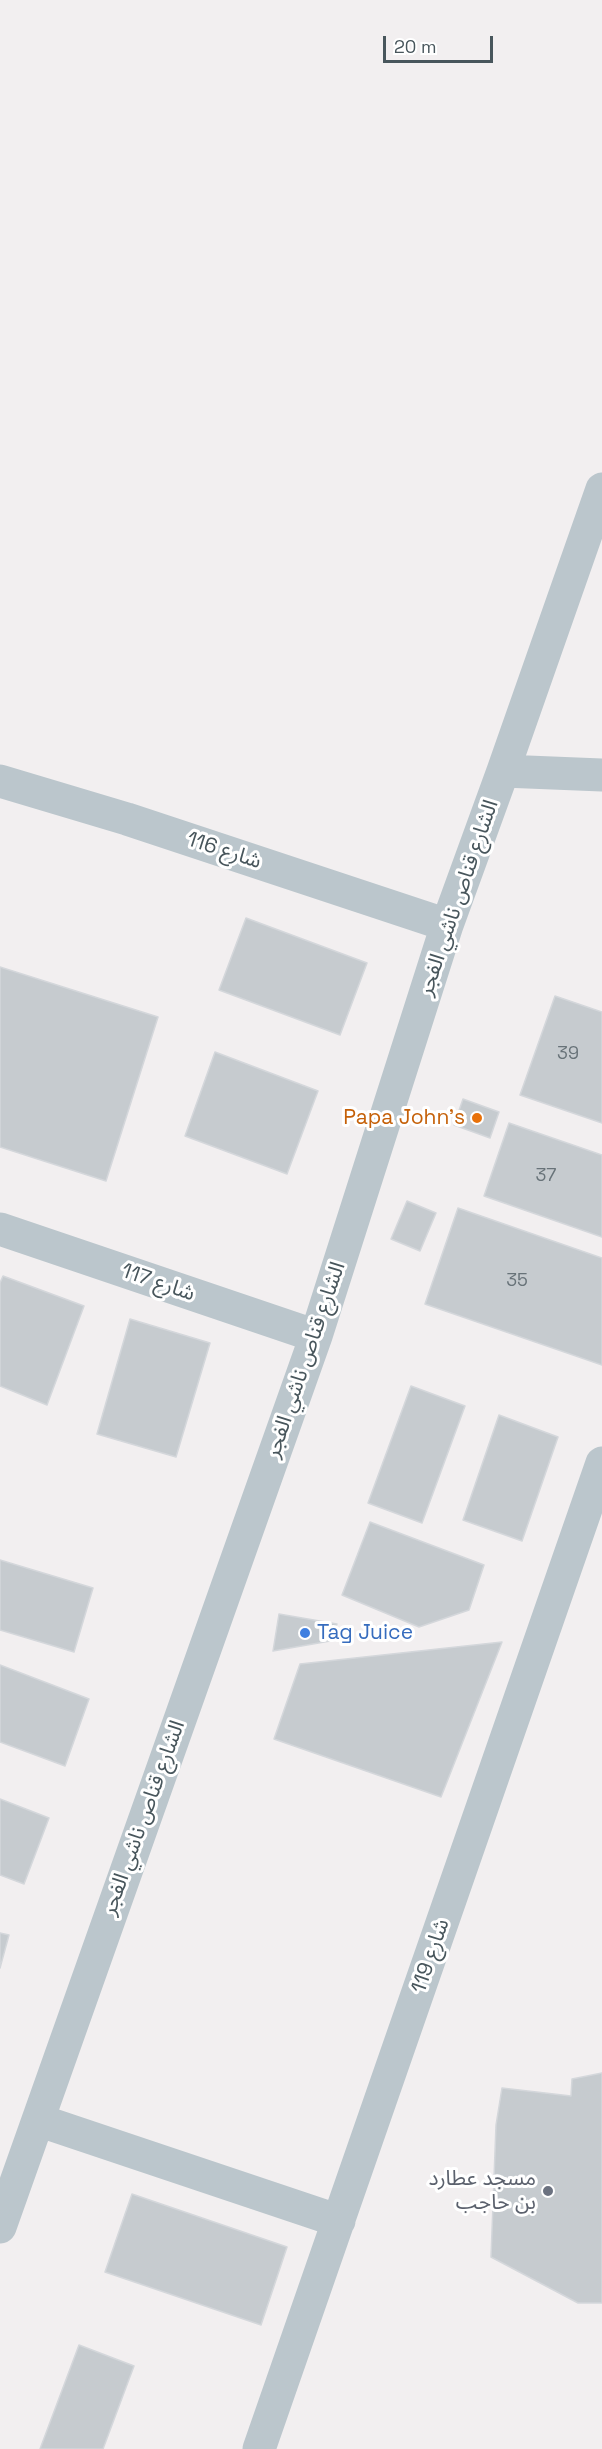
<!DOCTYPE html>
<html>
<head>
<meta charset="utf-8">
<style>
  body { margin:0 }
  #map { position:relative; width:602px; height:2449px; overflow:hidden; background:#f2eff0; font-family:"Space Grotesk",sans-serif }
  canvas { display:block }
  .scale { position:absolute; left:383px; top:36px; width:110px; height:27px; box-sizing:border-box; border:3px solid #48565c; border-top:0; padding-left:8px; font-size:18px; line-height:21px; white-space:nowrap; color:#48565c; -webkit-text-stroke:4px #fff; paint-order:stroke }
</style>
</head>
<body>
<div id="map">
<canvas width="602" height="2449"></canvas>
<div class="scale">20 m</div>
</div>
<script>
const context = document.querySelector('canvas').getContext('2d');
context.lineJoin = 'round';
function fillPath(path, color) {
  context.fillStyle = color;
  context.fill(path, 'evenodd');
}
function strokePath(path, color, width, dash) {
  context.strokeStyle = color;
  context.lineWidth = width;
  context.lineCap = dash ? 'butt' : 'round';
  context.setLineDash(dash || []);
  context.stroke(path);
}
function label(font, color, halo, rows, align = 'center') {
  context.font = font + ' "Space Grotesk","Noto Sans Arabic",sans-serif';
  context.lineWidth = 6;
  context.setLineDash([]);
  context.textBaseline = 'middle';
  context.strokeStyle = halo;
  context.fillStyle = color;
  for (const [text, x, y, turn = 0] of rows) {
    context.save();
    context.translate(x, y);
    context.rotate((+turn || 0) * Math.PI / 180);
    context.textAlign = isNaN(turn) ? turn : align;
    if (halo) context.strokeText(text, 0, 0);
    context.fillText(text, 0, 0);
    context.restore();
  }
}
const building = new Path2D(`
  M246 918 367 963 340 1035 219 990Z
  M0 967 158 1017 106 1181 0 1147Z
  M555 996 602 1012V1123L520 1095Z
  M215 1052 318 1091 287 1174 185 1136Z
  M463 1099 499 1112 490 1138 454 1125Z
  M509 1123 602 1155V1237L484 1196Z
  M407 1201 436 1213 420 1251 391 1239Z
  M458 1208 602 1258V1365L425 1304Z
  M3 1276 84 1306 47 1405 0 1386V1283Z
  M130 1319 210 1343 176 1457 97 1434Z
  M411 1386 465 1406 422 1523 368 1503Z
  M499 1415 558 1437 522 1541 463 1520Z
  M370 1522 484 1565 469 1610 419 1627 342 1595Z
  M0 1560 93 1588 74 1652 0 1630Z
  M279 1614 337 1624 330 1641 273 1651Z
  M502 1642 441 1797 274 1739 300 1664Z
  M0 1665 89 1699 65 1766 0 1742Z
  M0 1799 49 1818 24 1884 0 1875Z
  M0 1933 9 1935 0 1968Z
  M602 2073V2303H578L491 2257 496 2125 502 2088 571 2096 572 2079Z
  M132 2194 287 2247 261 2325 105 2272Z
  M79 2345 134 2366 103 2449H40Z`);
fillPath(building, '#c6cbcf');
strokePath(building, '#d4d7db', 1.5);
strokePath(new Path2D(`
  M503 771 602 775
  M0 781 127 819 447 925
  M0 1229 316 1336
  M38 2120 339 2221
  M0 2227 316 1336 447 925 503 771 602 489
  M259 2449 602 1463`), '#bbc6cc', 33);
for (const [x, y, r, color] of [
  [477,1118,6,"#e8710a"],
  [305,1633,6,"#3f7fe0"],
  [548,2191,6,"#6b7280"]
]) {
  const dot = new Path2D();
  dot.arc(x, y, r, 0, 2 * Math.PI);
  context.fillStyle = color;
  context.fill(dot);
  strokePath(dot, '#fff', 2);
}
label('18px', '#687379', null, [
  ["39",568,1054],
  ["37",546,1176],
  ["35",517,1281]
]);
label('21px', '#48565c', '#fff', [
  ["شارع 116",224,851,18],
  ["الشارع قناص ناشي الفجر",459,898,-71],
  ["شارع 117",158,1283,19],
  ["الشارع قناص ناشي الفجر",306,1360,-71],
  ["الشارع قناص ناشي الفجر",144,1818,-70],
  ["شارع 119",431,1956,-71]
]);
label('21px', '#c56008', '#fff', [
  ["Papa John's",465,1118]
], 'right');
label('21px', '#366cbe', '#fff', [
  ["Tag Juice",317,1633]
], 'left');
label('21px', '#5b616d', '#fff', [
  ["مسجد عطارد",536,2179],
  ["بن حاجب",536,2203]
], 'right');
</script>
</body>
</html>
